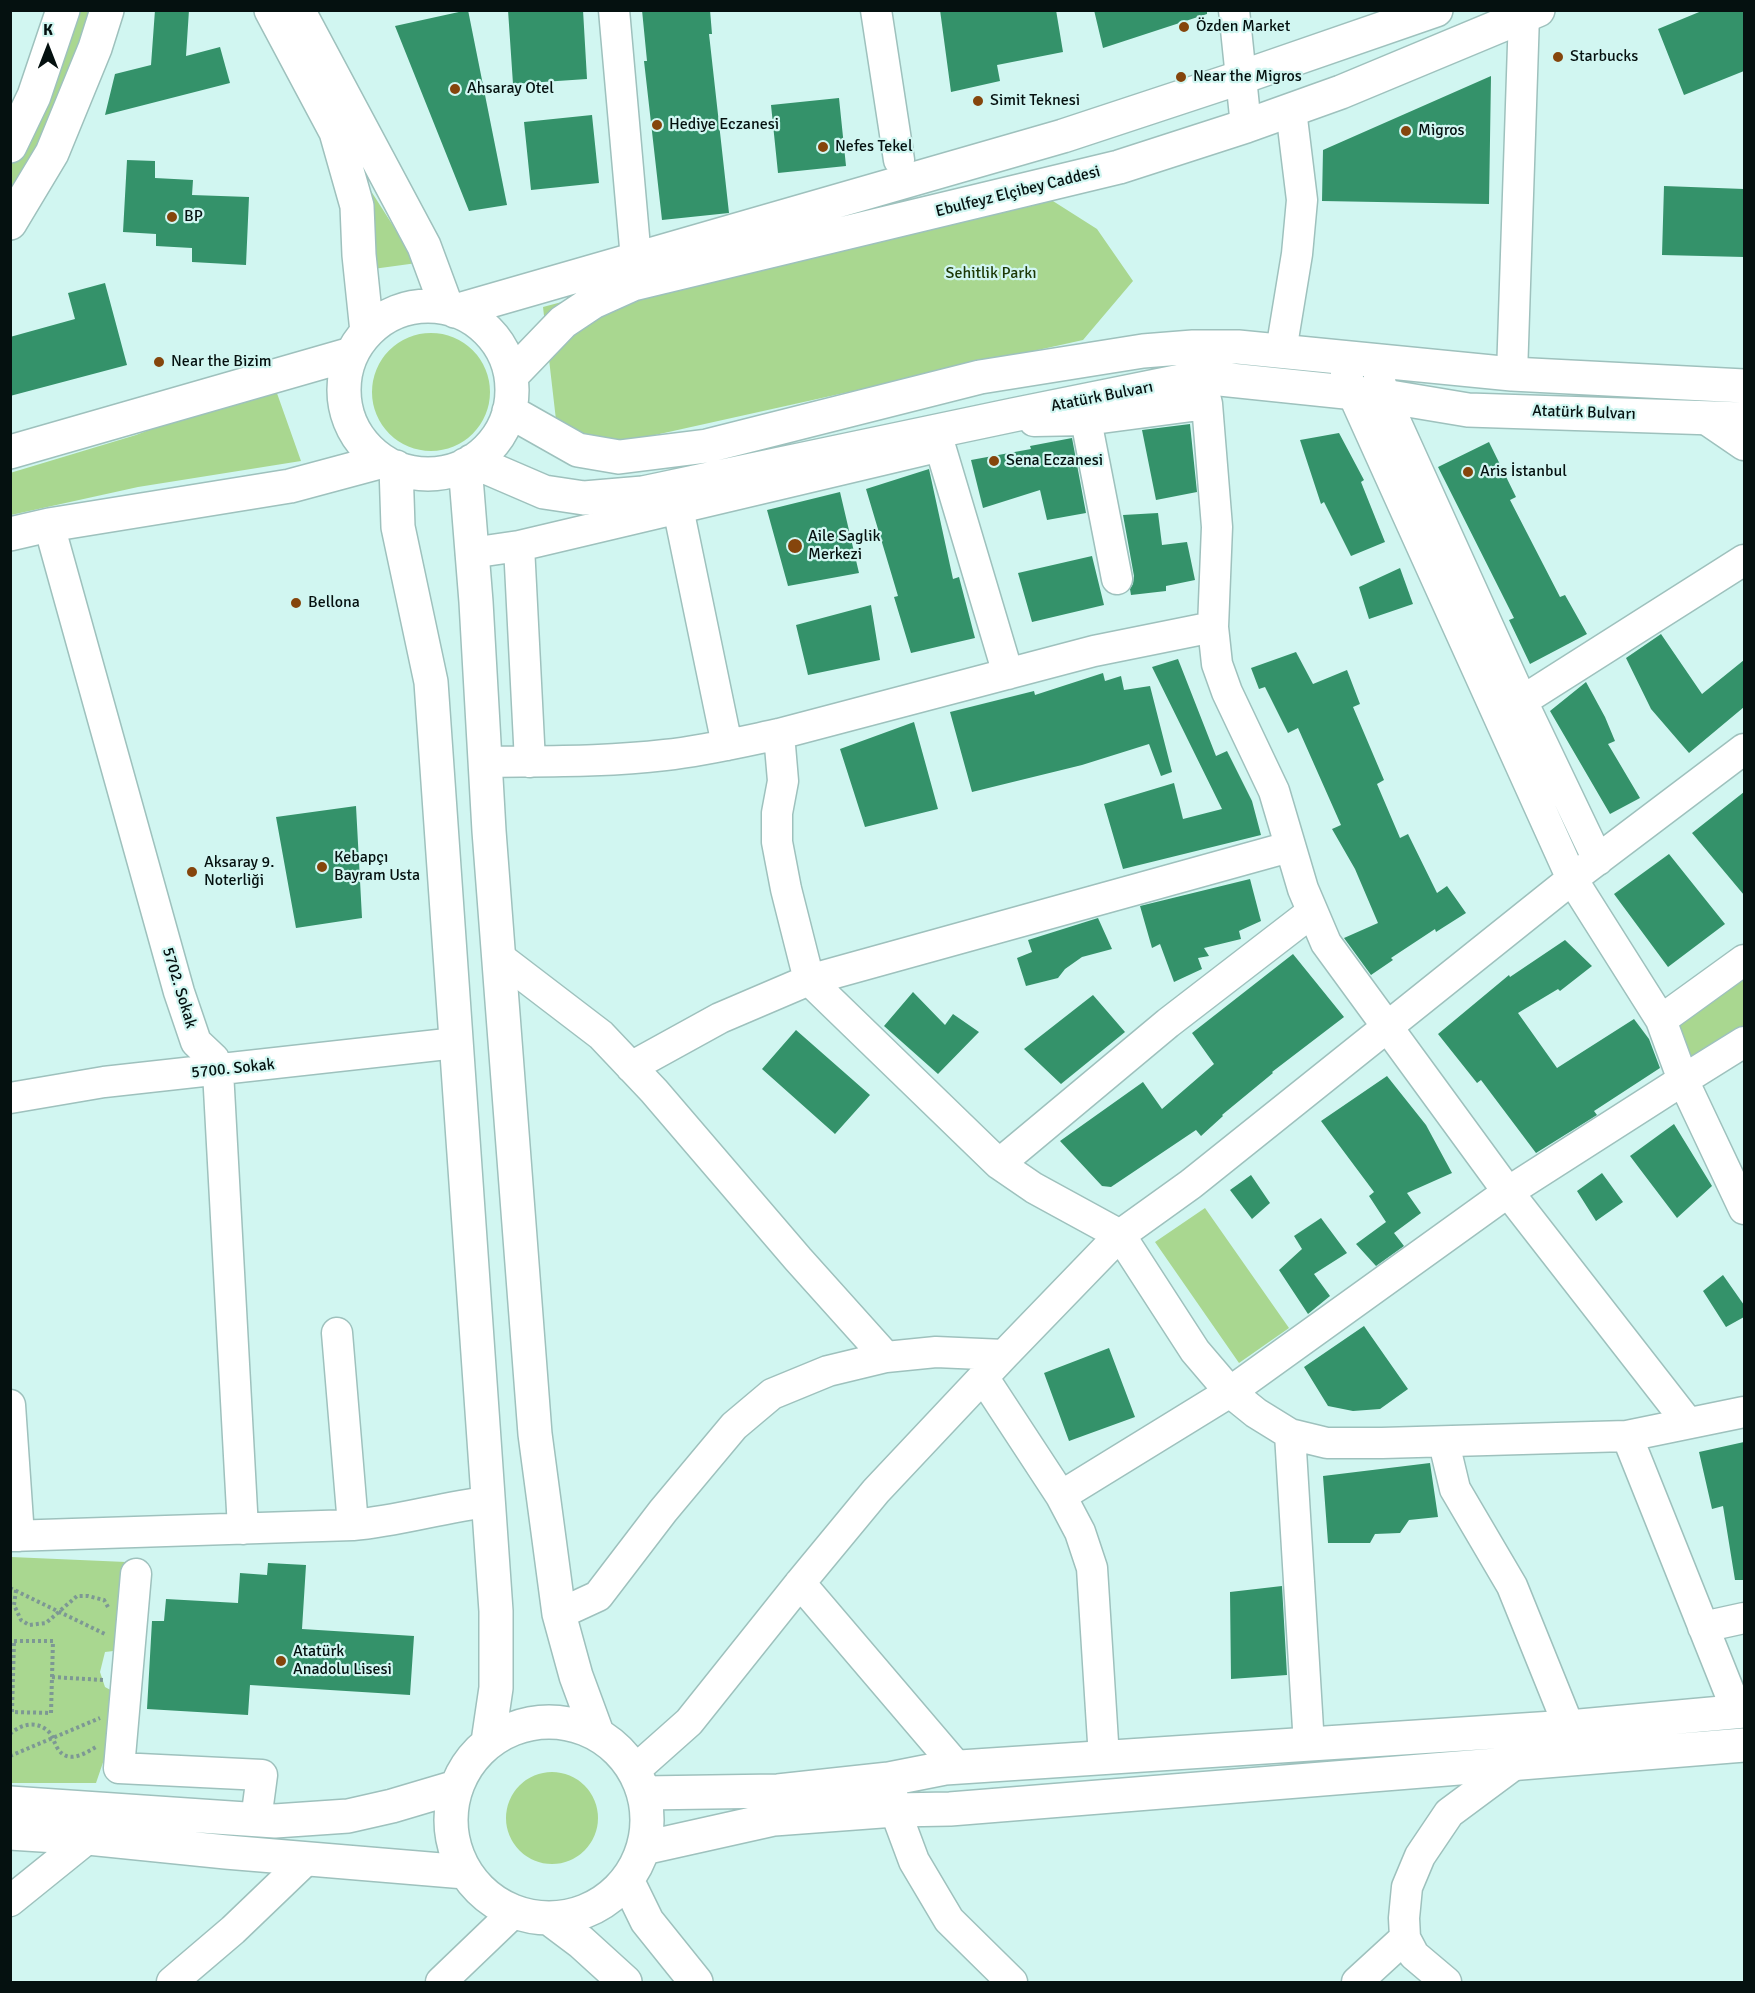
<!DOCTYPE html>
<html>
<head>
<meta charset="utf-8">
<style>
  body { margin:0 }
  #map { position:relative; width:1755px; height:1993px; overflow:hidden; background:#d1f6f1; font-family:Signika,sans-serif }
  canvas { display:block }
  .frame { position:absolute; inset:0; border:12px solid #051110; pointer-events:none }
  .north { position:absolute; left:18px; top:18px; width:60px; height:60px; -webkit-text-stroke:4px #d1f6f1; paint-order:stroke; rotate:0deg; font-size:16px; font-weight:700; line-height:24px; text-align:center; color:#051110 }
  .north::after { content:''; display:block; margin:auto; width:21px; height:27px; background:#051110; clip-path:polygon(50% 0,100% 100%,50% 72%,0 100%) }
</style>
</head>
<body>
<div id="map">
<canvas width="1755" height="1993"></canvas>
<div class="frame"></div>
<div class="north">K</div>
</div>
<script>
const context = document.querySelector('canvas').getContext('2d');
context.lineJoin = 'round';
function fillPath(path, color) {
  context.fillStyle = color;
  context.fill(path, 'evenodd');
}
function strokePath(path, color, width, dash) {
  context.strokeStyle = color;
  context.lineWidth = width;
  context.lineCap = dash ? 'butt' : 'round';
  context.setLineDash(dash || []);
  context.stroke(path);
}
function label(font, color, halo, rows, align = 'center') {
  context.font = font + ' Signika,sans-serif';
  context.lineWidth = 4.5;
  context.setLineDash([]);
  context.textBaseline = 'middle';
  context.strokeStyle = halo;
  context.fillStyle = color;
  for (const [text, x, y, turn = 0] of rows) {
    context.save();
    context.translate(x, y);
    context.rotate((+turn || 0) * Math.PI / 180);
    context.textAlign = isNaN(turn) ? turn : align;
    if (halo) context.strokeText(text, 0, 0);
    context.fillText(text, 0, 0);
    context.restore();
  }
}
fillPath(new Path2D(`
  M71 11H92L87 33 11 210V161Z
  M369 188 417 263 373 269Z
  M988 188 1034 189 1097 229 1133 281 1083 340 610 445 559 446 543 307Z
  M372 392a59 59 0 1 1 118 0a59 59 0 1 1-118 0Z
  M273 382 301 461 138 487 11 515 10 473 136 435Z
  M1744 972V1031L1689 1065 1673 1023Z
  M1205 1208 1289 1328 1239 1363 1155 1242Z
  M11 1557 126 1562 122 1650 105 1652 100 1672 105 1687 114 1692 111 1739 96 1783H11Z
  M506 1818a46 46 0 1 1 92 0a46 46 0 1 1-92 0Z`), '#a9d790');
fillPath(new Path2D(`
  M155 10H189L186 56 220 47 230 83 105 115 115 74 151 65Z
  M468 10 507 205 469 211 395 26Z
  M508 10H583L587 79 513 84Z
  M642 10H710L712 34H709L729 213 662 220 644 61H647Z
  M940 10H1056L1063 52 997 65 1000 81 951 92Z
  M1094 10H1207V14L1103 48Z
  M1704 10H1744V71L1684 95 1658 29Z
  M1491 76 1489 204 1322 201 1323 150Z
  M839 98 846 166 778 173 771 105Z
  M592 115 599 183 531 190 524 122Z
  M127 160 155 161V178L193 180 192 195 249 197 246 265 192 262V248L156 246V234L123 232Z
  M1664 186 1744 189V257L1662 255Z
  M105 283 127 365 10 396V337L75 319 68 293Z
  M1190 424 1197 492 1156 500 1142 430Z
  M1339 433 1364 480 1361 482 1385 542 1351 556 1324 502 1321 504 1300 440Z
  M1072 438 1086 513 1047 520 1040 490 983 508 971 460 1031 449 1030 446Z
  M1489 442 1516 497 1510 500 1560 597 1565 595 1587 634 1530 664 1509 620 1514 618 1438 467Z
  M929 469 953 579 959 577 975 638 911 653 894 597 898 596 866 489Z
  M840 492 859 573 788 586 767 510Z
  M1158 513 1162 545 1187 542 1195 580 1166 586V591L1131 595 1130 589 1133 584 1134 576 1123 515Z
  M1092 556 1104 605 1032 622 1018 573Z
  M1400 568 1413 604 1369 619 1359 587Z
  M871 605 880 660 808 675 796 625Z
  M1661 634 1702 694 1744 660V707L1689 753 1651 709 1626 658Z
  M1296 652 1313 684 1347 670 1360 704 1353 707 1384 780 1377 784 1400 838 1408 834 1437 893 1447 886 1466 913 1436 932 1435 929 1391 958 1393 960 1371 975 1344 938 1378 923 1355 869 1332 829 1341 825 1298 728 1288 733 1265 687 1259 689 1251 668Z
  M1178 659 1216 756 1227 751 1252 801 1261 835 1123 869 1104 804 1174 783 1183 819 1222 809 1152 667Z
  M1103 673 1105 681 1121 676 1124 690 1150 686 1172 772 1161 776 1149 744 1082 765 972 792 950 712 1034 691 1035 695Z
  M1586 682 1605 717 1615 741 1608 744 1640 798 1610 814 1550 711Z
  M914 722 938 809 865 827 840 749Z
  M1744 792V895L1692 833Z
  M356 806 362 918 296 928 276 817Z
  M1669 854 1725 924 1668 967 1614 894Z
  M1250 879 1261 921 1239 931 1241 939 1204 948 1209 956 1198 958 1202 969 1174 982 1160 944 1152 948 1140 906Z
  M1098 918 1112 949 1082 957 1065 969 1058 978 1026 986 1017 958 1032 952 1028 940Z
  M1565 940 1592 966 1560 991 1558 989 1518 1013 1557 1068 1634 1019 1649 1039 1660 1068 1594 1111 1597 1115 1536 1153 1481 1080 1477 1083 1438 1034 1509 975 1510 977Z
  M1293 954 1344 1017 1272 1072 1273 1073 1222 1115 1223 1116 1201 1136 1196 1130 1111 1187 1102 1186 1060 1141 1143 1082 1162 1109 1214 1064 1192 1033Z
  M913 992 945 1025 953 1014 979 1032 938 1074 884 1026Z
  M1093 995 1125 1032 1061 1084 1024 1049Z
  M796 1030 870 1095 835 1134 762 1069Z
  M1387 1076 1426 1125 1452 1173 1407 1193 1421 1213 1394 1233 1404 1246 1376 1266 1356 1244 1386 1222 1369 1196 1374 1192 1321 1121Z
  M1674 1124 1712 1186 1677 1218 1630 1156Z
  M1602 1173 1623 1202 1596 1221 1577 1191Z
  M1251 1175 1270 1203 1252 1219 1230 1190Z
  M1321 1218 1347 1253 1314 1274 1330 1296 1308 1314 1279 1270 1302 1249 1294 1236Z
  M1723 1275 1744 1305V1317L1726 1327 1703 1291Z
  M1364 1326 1408 1389 1380 1409 1353 1411 1328 1406 1304 1367Z
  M1109 1348 1135 1417 1069 1441 1044 1373Z
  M1744 1442V1580H1735L1723 1506 1712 1509 1699 1452Z
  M1430 1463 1438 1517 1409 1520 1400 1533 1375 1534 1370 1543H1328L1323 1476Z
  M268 1563 306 1565 302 1629 414 1636 410 1695 250 1685 248 1715 147 1709 152 1621H164L166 1599 238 1603 240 1573 267 1575Z
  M1282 1586 1287 1675 1231 1679 1230 1592Z`), '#34926a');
const minor = new Path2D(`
  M614 10 636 259
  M876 10 899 160
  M1234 10 1246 126
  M1281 351 1297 254 1302 200 1291 110
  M1195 355 1207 404 1217 527 1213 627 1217 664 1227 692 1274 791 1303 889 1326 943 1508 1192 1688 1423
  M1346 373 1353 394 1572 879 1661 1020 1683 1080 1744 1209
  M1512 374 1524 15
  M1379 377 1384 396 1522 701 1598 860
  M1703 417 1744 445
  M1086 420 1117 579
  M1034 421 1086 420 1207 404
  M940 446 1008 674
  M678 508 727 745
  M49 525 179 992 196 1042 214 1059 218 1071 243 1529
  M519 546 530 762
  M471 553 519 546 933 448
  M1522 701 1744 560
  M779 734 783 781 777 813V842L786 889 809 980 999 1164 1034 1188 1120 1235 1195 1351 1230 1392 1256 1413 1290 1434 1327 1443H1382L1627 1436 1744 1412
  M485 762C545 761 606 762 665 755 703 751 741 742 779 734L1094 651 1213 627
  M499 957 601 1035 654 1091 798 1259 886 1357 936 1352 1004 1355
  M1661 1020 1744 960
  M631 1067 720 1018 809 980 1289 847
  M10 1098 104 1082 456 1043
  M999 1164 1168 1023 1312 912
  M337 1333 353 1525
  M983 1377 1061 1496 1080 1532 1092 1568 1104 1758
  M10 1405 19 1536
  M1290 1434 1309 1745
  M1627 1436 1737 1711
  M1444 1443 1455 1489 1512 1586 1569 1727
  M1061 1496 1230 1392 1508 1192 1683 1080 1744 1042
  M10 1536 353 1525C399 1521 443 1507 488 1502
  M136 1574 119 1768 262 1775 256 1820
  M800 1583 957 1767
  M559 1614 598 1596 663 1511 734 1426 772 1394 828 1371 886 1357
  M1703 1627 1744 1618
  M635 1770 689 1722 800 1583 876 1491 1004 1355 1120 1235 1191 1184 1572 879 1744 749
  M891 1788 895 1810 914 1861 949 1920 1012 1982
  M10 1901 88 1838
  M172 1982 233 1930 307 1859
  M441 1982 514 1912
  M1357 1982 1405 1938
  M1446 1982 1414 1955 1405 1938 1404 1918 1407 1887 1420 1856 1449 1813 1515 1764`);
const major = new Path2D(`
  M271 10 336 132 357 206 359 255 367 332
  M298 10 424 246 447 308
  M344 390a84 84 0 1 1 168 0a84 84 0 1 1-168 0Z
  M455 311 1063 136 1242 77 1436 10
  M511 376 563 322 593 302 633 284 1119 167 1246 126 1341 92 1538 10
  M509 411 578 450 619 457 707 446 980 377 1143 351 1193 347H1238L1512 374 1744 386
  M10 452 351 354
  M472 461 544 492 584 498 643 493 1013 415 1201 377 1384 396 1468 410 1744 419
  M465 465 476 602 489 831 535 1434 559 1614 576 1676 597 1733
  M396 467 398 527 431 682 496 1611V1688L488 1742
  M10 534 49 525 290 486 383 461
  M451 1820a98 98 0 1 1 196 0a98 98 0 1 1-196 0Z
  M644 1793 778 1791 889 1779 945 1768 1569 1727 1744 1711
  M10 1803 275 1821 348 1816 392 1806 456 1787
  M10 1833 88 1838 226 1852 465 1872
  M644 1848 774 1819 895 1810 950 1809 1744 1745
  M627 1880 647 1921 696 1982
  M549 1918 581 1942 625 1982`);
const highway = new Path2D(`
  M10 146 34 96 63 10
  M10 223 52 153 95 48 107 10`);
strokePath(minor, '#9ec1bd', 33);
strokePath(major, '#9ec1bd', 36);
strokePath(highway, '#9ec1bd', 36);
strokePath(new Path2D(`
  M10 1588 107 1635
  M16 1590 14 1605 21 1620 29 1625 46 1623 77 1596H88L104 1600 108 1607
  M14 1641H53L51 1713 12 1712Z
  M52 1677 103 1680
  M10 1734C21 1724 37 1720 49 1732 53 1736 54 1743 58 1749 68 1764 84 1754 96 1747
  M10 1756 100 1718`), '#7d9894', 4, [3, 3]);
strokePath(minor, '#fff', 30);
strokePath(major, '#fff', 33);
strokePath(highway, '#fff', 33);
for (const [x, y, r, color] of [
  [1184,27,6,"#85450c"],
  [1558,57,6,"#85450c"],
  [1181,77,6,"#85450c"],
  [455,89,6,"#85450c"],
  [978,101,6,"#85450c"],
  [657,125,6,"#85450c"],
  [1406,131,6,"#85450c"],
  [823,147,6,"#85450c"],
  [172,217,6,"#85450c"],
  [159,362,6,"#85450c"],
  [994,461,6,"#85450c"],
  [1468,472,6,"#85450c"],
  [795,546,8,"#85450c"],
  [296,603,6,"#85450c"],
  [322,867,6,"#85450c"],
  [192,872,6,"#85450c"],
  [281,1661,6,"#85450c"]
]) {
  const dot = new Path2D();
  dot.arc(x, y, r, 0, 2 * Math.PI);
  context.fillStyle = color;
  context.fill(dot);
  strokePath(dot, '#d1f6f1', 2);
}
label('16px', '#051110', '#d1f6f1', [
  ["Özden Market",1196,27],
  ["Starbucks",1570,57],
  ["Near the Migros",1193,77],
  ["Ahsaray Otel",467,89],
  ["Simit Teknesi",990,101],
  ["Hediye Eczanesi",669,125],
  ["Migros",1418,131],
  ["Nefes Tekel",835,147],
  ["BP",184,217],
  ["Near the Bizim",171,362],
  ["Sena Eczanesi",1006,461],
  ["Aris İstanbul",1480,472],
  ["Aile Saglik",808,537],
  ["Merkezi",808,555],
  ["Bellona",308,603],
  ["Kebapçı",334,858],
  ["Bayram Usta",334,876],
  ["Aksaray 9.",204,863],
  ["Noterliği",204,881],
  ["Atatürk",293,1652],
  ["Anadolu Lisesi",293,1670]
], 'left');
label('16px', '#051110', '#d1f6f1', [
  ["Ebulfeyz Elçibey Caddesi",1018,192,-14],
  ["Atatürk Bulvarı",1102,397,-11],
  ["Atatürk Bulvarı",1584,413,2],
  ["5702. Sokak",179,988,73],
  ["5700. Sokak",233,1069,-6]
]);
label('16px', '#1c3805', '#d1f6f1', [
  ["Sehitlik Parkı",991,274]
]);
</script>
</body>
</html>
